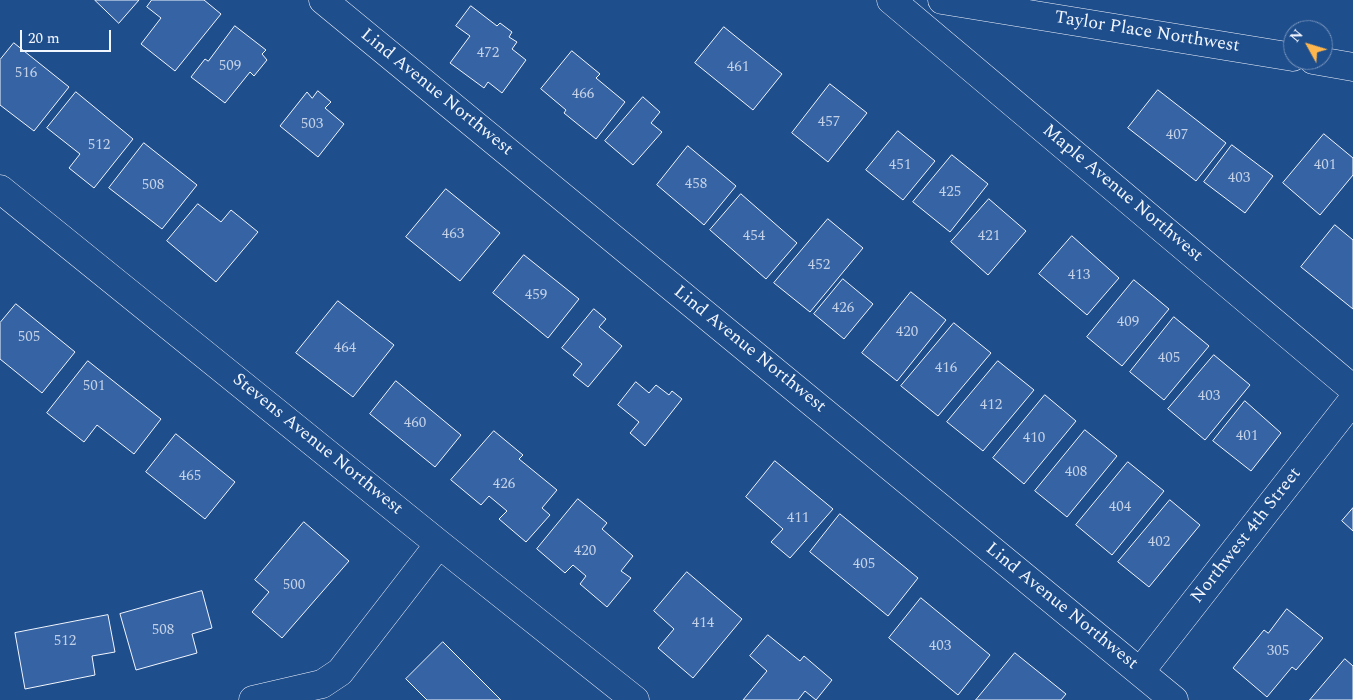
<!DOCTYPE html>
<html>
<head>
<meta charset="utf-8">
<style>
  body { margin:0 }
  #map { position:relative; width:1353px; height:700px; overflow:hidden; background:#1f4e8c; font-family:Spectral,serif }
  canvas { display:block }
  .north { position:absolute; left:1283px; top:20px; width:50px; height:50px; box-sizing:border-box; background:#1f4e8c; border:1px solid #7391ba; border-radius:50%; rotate:309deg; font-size:14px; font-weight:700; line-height:20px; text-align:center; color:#f2f6ff }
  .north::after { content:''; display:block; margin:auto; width:18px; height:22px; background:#ffb74d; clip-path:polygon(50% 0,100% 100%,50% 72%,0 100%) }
  .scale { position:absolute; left:20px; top:30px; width:91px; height:22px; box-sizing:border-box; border:2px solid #f2f6ff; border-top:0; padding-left:6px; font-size:15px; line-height:18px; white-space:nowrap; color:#f2f6ff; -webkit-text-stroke:4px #1f4e8c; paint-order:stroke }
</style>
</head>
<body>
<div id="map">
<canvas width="1353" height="700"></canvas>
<div class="north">N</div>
<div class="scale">20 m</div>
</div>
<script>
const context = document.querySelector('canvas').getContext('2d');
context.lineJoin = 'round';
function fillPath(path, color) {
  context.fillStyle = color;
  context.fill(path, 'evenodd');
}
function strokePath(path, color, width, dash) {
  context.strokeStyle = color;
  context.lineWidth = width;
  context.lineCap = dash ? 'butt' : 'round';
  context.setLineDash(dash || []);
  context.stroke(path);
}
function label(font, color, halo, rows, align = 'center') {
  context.font = font + ' Spectral,serif';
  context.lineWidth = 4;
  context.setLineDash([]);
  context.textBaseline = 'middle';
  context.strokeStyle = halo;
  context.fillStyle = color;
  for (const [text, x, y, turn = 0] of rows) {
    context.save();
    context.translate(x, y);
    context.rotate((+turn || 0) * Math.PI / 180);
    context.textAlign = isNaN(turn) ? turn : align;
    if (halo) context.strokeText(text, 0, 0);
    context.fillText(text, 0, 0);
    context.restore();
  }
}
const building = new Path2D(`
  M95 0H139L119 23Z
  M152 0H204L221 14 175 71 141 44 161 18 147 7Z
  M471 6 497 26 500 23 512 32 509 37 517 42 512 49 526 60 502 93 488 82 484 88 450 63 470 36 456 26Z
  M235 26 266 50 262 54 267 60 254 76 250 72 225 103 191 77 205 59 208 61Z
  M724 27 782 74 753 110 695 63Z
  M14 43 69 87 34 131 0 105V60Z
  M572 51 600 74 596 78 625 102 596 139 564 113 566 110 541 89Z
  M830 84 867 113 828 162 792 133Z
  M1158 90 1226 143 1196 181 1128 128Z
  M318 91 331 102 325 108 344 124 318 157 280 126 307 92 312 98Z
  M76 92 133 139 94 188 69 168 80 154 47 128Z
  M643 97 660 112 651 123 662 132 633 165 605 141Z
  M898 131 935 161 903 200 866 170Z
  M1324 134 1353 158V175L1320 215 1283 183Z
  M144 143 197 185 162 229 109 188Z
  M1232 145 1273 176 1245 213 1204 182Z
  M688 146 736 186 704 225 657 185Z
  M952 155 988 184 950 232 913 202Z
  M446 189 500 233 460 281 406 237Z
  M741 194 797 243 766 279 710 230Z
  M989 199 1026 231 988 275 951 242Z
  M198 204 221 222 231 210 258 232 216 282 167 241Z
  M828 219 863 248 810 312 774 283Z
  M1335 225 1353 240V309L1301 267Z
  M1072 236 1119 278 1087 315 1039 274Z
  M524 255 579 299 548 338 493 293Z
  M843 279 873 304 844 339 814 314Z
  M1134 280 1169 309 1122 366 1087 337Z
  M911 292 946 320 897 381 862 353Z
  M338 301 394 345 353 397 296 353Z
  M16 304 75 352 42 393 0 359V323Z
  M594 309 606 319 599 327 622 346 588 387 573 375 582 364 562 348Z
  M1174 317 1209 346 1164 400 1130 372Z
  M954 323 991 353 938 416 901 386Z
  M1214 355 1250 385 1205 440 1168 409Z
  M88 361 161 419 134 454 97 425 84 442 47 413Z
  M998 361 1034 390 983 451 947 422Z
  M396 381 461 435 435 467 370 414Z
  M636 382 649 393 656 385 669 395 672 391 682 399 645 446 630 433 639 422 618 405Z
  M1045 395 1076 421 1024 484 993 458Z
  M1245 401 1281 433 1251 471 1213 441Z
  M1085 430 1117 456 1067 517 1035 491Z
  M494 431 523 455 519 459 557 490 542 508 550 515 526 542 499 519 507 511 489 496 481 505 451 480Z
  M176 434 235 482 205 519 146 472Z
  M775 461 833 509 790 558 771 542 783 529 746 497Z
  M1128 462 1164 491 1112 555 1076 525Z
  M578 499 607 523 602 529 633 556 621 571 631 578 607 607 580 584 586 576 573 565 565 573 537 549Z
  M1170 500 1200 525 1149 587 1118 562Z
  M1353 508V531L1342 521Z
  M840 514 918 578 888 616 810 552Z
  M304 522 349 561 282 638 252 612 269 592 255 580Z
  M687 572 742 619 693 678 658 648 674 629 654 611Z
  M202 591 212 628 192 634 197 653 136 670 120 614Z
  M921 598 990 655 958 695 889 638Z
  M1287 609 1323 638 1296 670 1292 667 1267 697 1233 668 1264 630 1268 633Z
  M108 615 115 652 92 656 95 675 25 689 15 633Z
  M768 635 800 661 804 656 832 680 816 700 805 691 798 700H743L767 671 750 656Z
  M443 642 501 700H427L406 679Z
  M1015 653 1066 694 1061 700H976Z
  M1345 659 1353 666V700H1310Z`);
fillPath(building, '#3563a3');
strokePath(building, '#f2f6ff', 1);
const minor = new Path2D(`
  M323 0 1174 700
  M891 0 1353 389
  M942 0 1293 57
  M1313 60 1353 67
  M0 189 439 544 635 700
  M1140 672 1353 400
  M253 700 322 684 340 672 439 544`);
strokePath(minor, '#f2f6ff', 29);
strokePath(minor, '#1f4e8c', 28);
label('15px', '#c3d1e8', null, [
  ["472",488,54],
  ["509",230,67],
  ["461",738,68],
  ["516",26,74],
  ["466",583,95],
  ["457",829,123],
  ["503",312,125],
  ["407",1177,136],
  ["512",99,146],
  ["451",900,166],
  ["401",1325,166],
  ["403",1239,179],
  ["458",696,185],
  ["508",153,186],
  ["425",950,193],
  ["463",453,235],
  ["454",754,237],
  ["421",989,237],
  ["452",819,266],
  ["413",1079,276],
  ["459",536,296],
  ["426",843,309],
  ["409",1128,323],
  ["420",907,333],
  ["505",29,338],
  ["464",345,349],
  ["405",1169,359],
  ["416",946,369],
  ["501",94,387],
  ["403",1209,397],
  ["412",991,406],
  ["460",415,424],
  ["401",1247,437],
  ["410",1034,439],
  ["408",1076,473],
  ["465",190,477],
  ["426",504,485],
  ["404",1120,508],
  ["411",798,519],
  ["402",1159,543],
  ["420",585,552],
  ["405",864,565],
  ["500",294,586],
  ["414",703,624],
  ["508",163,631],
  ["512",65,642],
  ["403",940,647],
  ["305",1278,652]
]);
label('18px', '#f2f6ff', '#1f4e8c', [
  ["Taylor Place Northwest",1147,33,9],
  ["Lind Avenue Northwest",436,93,39],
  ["Maple Avenue Northwest",1122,194,40],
  ["Lind Avenue Northwest",749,350,39],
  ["Stevens Avenue Northwest",317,445,39],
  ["Northwest 4th Street",1247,536,-52],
  ["Lind Avenue Northwest",1061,607,39]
]);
</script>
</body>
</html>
